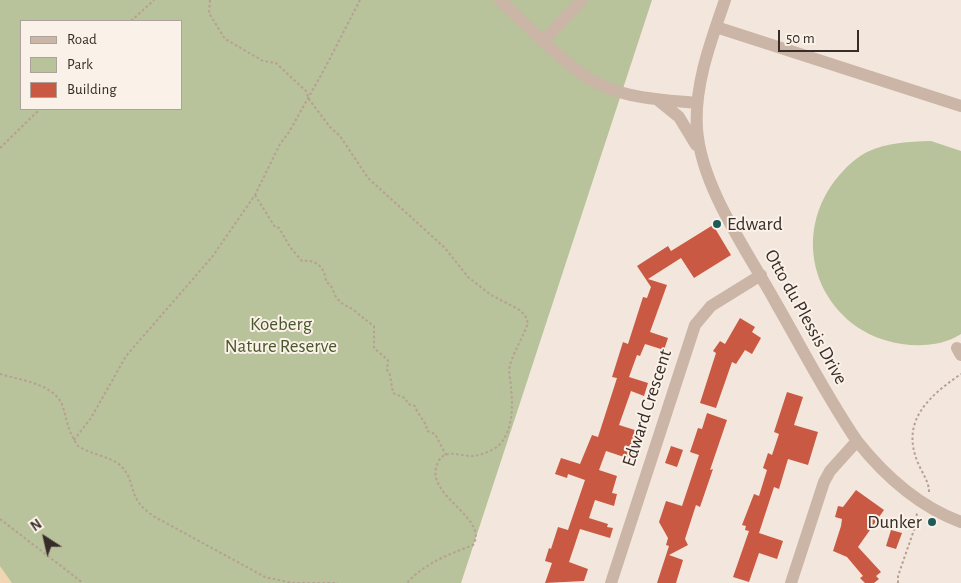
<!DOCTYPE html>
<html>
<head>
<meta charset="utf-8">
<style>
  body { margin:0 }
  #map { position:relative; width:961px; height:583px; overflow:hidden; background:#f3e6dc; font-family:"Alegreya Sans",sans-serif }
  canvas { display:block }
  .legend { position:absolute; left:20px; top:20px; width:162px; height:90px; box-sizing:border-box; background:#faf1e8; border:1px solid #aca29b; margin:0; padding:6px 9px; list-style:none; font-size:15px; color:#382c28 }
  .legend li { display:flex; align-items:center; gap:10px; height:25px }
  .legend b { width:25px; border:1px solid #aca29b }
  .north { position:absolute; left:20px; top:513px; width:50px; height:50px; -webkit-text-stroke:4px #faf1e8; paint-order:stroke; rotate:325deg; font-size:14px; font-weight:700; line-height:20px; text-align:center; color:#382c28 }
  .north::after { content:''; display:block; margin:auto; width:18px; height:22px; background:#382c28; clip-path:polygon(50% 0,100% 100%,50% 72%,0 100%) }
  .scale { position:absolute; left:778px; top:30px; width:81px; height:22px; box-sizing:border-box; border:2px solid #382c28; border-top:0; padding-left:6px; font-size:15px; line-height:18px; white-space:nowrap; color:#382c28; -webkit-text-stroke:4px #faf1e8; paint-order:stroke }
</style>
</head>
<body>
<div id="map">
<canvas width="961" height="583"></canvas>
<ul class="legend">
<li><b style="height:6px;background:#cbb5a7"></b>Road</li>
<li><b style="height:14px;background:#b8c29b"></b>Park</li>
<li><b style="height:14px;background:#ca5943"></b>Building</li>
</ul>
<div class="north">N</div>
<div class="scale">50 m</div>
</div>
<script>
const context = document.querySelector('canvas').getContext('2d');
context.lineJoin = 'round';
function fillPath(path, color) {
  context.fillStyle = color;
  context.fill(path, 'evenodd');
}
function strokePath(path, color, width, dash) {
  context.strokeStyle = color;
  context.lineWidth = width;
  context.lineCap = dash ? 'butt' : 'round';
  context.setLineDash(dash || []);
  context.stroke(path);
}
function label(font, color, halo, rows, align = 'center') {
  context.font = font + ' "Alegreya Sans",sans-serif';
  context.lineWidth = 4;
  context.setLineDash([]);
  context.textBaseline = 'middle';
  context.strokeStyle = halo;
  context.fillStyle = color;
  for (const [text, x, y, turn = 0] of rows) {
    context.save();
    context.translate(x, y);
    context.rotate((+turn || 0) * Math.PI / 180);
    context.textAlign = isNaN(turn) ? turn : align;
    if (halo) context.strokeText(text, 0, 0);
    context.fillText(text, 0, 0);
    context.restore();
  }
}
fillPath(new Path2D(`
  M0 0H652L461 583H0ZM21 21H181V109H21Z
  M931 141 961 151V334C944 345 922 347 902 344 826 333 788 250 831 186 840 173 853 159 867 152 888 142 908 142 931 141Z`), '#b8c29b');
fillPath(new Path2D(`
  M0 566 12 583H0Z`), '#efd5b1');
fillPath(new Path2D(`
  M713 225 731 255 694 278 681 258 648 279 667 285 650 332 668 338 664 350 645 344 640 356 637 355 629 377 648 383 644 396 631 391 619 425 638 431 632 448 636 449 633 460 606 451 599 470 617 476 612 493 617 494 614 506 595 500 589 518 608 524 607 527 613 528 610 538 580 529 569 562 588 569 584 581 545 583 552 563 545 561 549 548 551 549 558 527 568 530 585 480 568 474 567 478 555 474 561 458 580 464 592 435 598 437 617 378 612 377 623 342 628 344 643 297 647 298 651 287 637 266 668 246 671 251Z
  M740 318 755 327 752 332 761 338 752 354 745 350 736 364 732 362 716 408 700 403 716 353 713 351 720 341 725 344Z
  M787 392 803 397 794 425 818 432 808 465 788 459 779 489 774 487 759 533 783 541 777 559 759 553 749 582 733 577 749 531 745 530 746 526 742 525 754 494 759 496 767 470 763 468 768 453 772 455 779 434 774 432Z
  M707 413 727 420 710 470 713 469 700 507 696 505 685 539 688 545 669 555 683 560 676 583H657L669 546 666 545 668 538 659 522 666 501 682 506 699 455 690 452 698 428 702 429Z
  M671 446 683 450 677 467 665 463Z
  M856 490 884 510 858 547 881 572 876 576 879 579 874 583H865L860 578 863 576 847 557 833 551 841 526 842 519 835 517 838 506 843 507Z
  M891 530 902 533 896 549 886 546Z`), '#ca5943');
strokePath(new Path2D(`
  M210 0 209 13 225 39 263 61 276 63 307 92 308 98 330 127 340 136 368 178 445 248 468 277 491 295 518 309 525 315 528 323C523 337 514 351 510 365 508 372 511 381 511 388 513 405 513 433 498 446 492 451 481 455 474 456 459 457 442 445 436 468 429 497 489 519 473 545 448 555 426 562 407 583
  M131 21 154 0
  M0 148 40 109
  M255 195 275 227 279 228 290 247 302 261C317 259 325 268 326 282 334 286 332 292 337 298 342 306 350 306 356 312 362 317 367 321 374 326V348L388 360 387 370 390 375 393 393 405 398 408 404 415 406C418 416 427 422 427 431L435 434 446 455
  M0 374C20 380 56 384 63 407 67 421 69 434 78 446 90 454 112 457 121 466 138 483 125 498 155 517L265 577 292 583H338
  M74 440 91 418 126 356 212 257 255 195 280 144 289 132 325 68 360 0
  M929 492C929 481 922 473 918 463 900 421 929 396 961 374
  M0 519 83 583
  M898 583V576L915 527 917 513`), '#b79f91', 2, [2.5, 2.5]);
strokePath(new Path2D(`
  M500 0C525 23 573 74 603 86 632 99 665 100 697 103
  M725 0C711 41 694 85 697 129 701 187 748 252 776 303 803 350 827 397 857 441 884 475 920 507 961 522
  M716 27 961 106
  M544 40 582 0
  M658 100 679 117 696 145
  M957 348 961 355
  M611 583 695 325 711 306 761 275
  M791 583 824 482 830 471 857 441`), '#cbb5a7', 12);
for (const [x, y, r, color] of [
  [717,224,5,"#1c5b5a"],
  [932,522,5,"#1c5b5a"]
]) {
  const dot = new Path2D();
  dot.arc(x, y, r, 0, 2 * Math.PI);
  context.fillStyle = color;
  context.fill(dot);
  strokePath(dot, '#faf1e8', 2);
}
label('19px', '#382c28', '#faf1e8', [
  ["Edward",727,224],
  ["Dunker",922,522,"right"]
], 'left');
label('19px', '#382c28', '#faf1e8', [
  ["Otto du Plessis Drive",806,317,61],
  ["Edward Crescent",647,408,-72]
]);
label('19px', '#4a572b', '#faf1e8', [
  ["Koeberg",281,324],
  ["Nature Reserve",281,346]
]);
</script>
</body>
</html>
